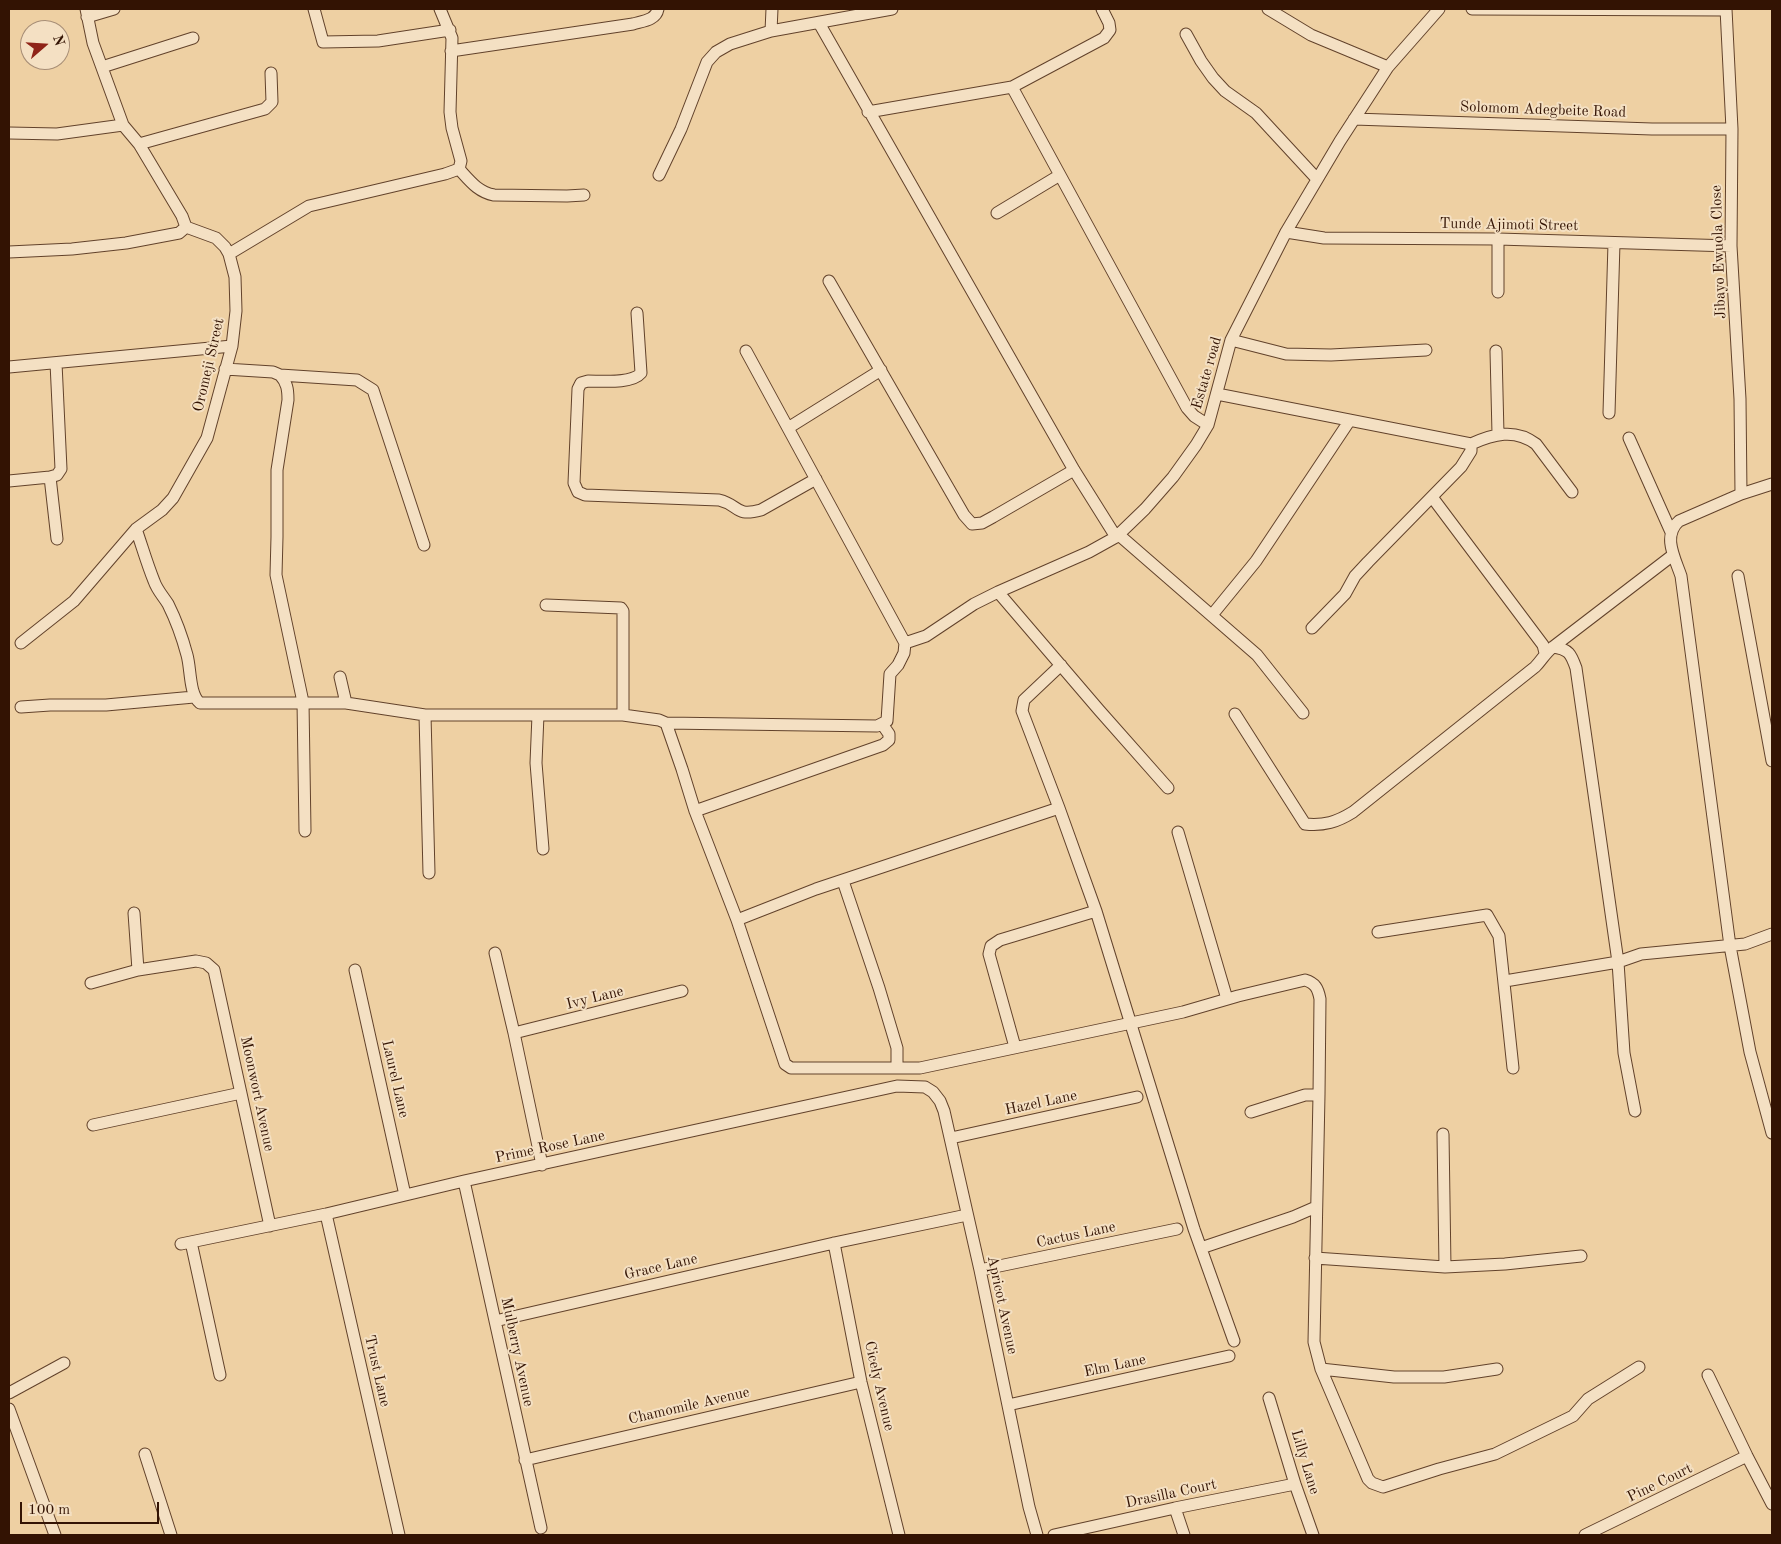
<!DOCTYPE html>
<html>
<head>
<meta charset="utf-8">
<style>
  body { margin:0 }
  #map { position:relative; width:1781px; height:1544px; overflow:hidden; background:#eed0a3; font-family:"Old Standard TT",serif }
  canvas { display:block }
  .frame { position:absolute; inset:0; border:10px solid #331303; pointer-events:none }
  .north { position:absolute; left:20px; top:20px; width:50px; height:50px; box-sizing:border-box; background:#f4e0c3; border:1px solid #a78e76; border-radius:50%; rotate:71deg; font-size:14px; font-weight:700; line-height:20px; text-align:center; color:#331303 }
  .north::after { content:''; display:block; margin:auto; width:18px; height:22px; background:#8f2418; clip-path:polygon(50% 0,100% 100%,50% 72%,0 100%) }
  .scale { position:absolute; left:20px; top:1502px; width:139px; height:22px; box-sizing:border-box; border:2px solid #331303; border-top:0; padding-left:6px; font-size:15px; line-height:18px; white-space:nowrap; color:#331303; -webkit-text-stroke:4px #f4e0c3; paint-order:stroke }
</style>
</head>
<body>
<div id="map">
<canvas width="1781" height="1544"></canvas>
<div class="frame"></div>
<div class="north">N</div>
<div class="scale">100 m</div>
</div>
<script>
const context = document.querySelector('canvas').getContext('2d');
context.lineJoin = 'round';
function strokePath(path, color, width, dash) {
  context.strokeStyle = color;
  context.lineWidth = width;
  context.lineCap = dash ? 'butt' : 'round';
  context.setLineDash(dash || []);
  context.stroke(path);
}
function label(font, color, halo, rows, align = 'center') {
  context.font = font + ' "Old Standard TT",serif';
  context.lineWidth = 4;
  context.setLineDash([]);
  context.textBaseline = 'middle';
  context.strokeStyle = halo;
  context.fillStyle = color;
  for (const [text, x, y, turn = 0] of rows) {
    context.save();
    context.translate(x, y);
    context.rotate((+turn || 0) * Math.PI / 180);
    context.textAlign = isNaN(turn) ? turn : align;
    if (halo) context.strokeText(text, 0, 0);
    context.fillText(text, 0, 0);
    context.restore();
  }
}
const street = new Path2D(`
  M314 9 323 42 378 41 450 30
  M1268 9 1311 35 1388 67
  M1472 9 1726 10
  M1726 9 1732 129 1731 246 1740 399 1741 494
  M87 17 114 9
  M819 23 1074 470 1116 537
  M771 31 772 9
  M1186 34 1201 61 1213 78 1225 91 1256 113 1317 179
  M451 51 633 24C643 21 656 20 658 9
  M102 67 193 38
  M1012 87 1187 408 1194 416 1208 425
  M868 112 1012 87 1104 38 1110 30 1109 23 1102 9
  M1354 119 1652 129H1732
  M9 133 57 134 123 125
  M139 144 265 109 272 102 271 73
  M459 169C470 181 478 192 494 195L567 196 584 195
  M659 175 681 129 707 62 716 52 730 44 771 31 892 9
  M997 213 1060 175
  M1286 232 1324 238 1498 239 1731 246
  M1498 239V292
  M9 252 72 249 126 243 179 233 186 227
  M229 254 309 206 445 174 459 169 461 161 452 128 450 112 452 38 440 9
  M829 281 964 515 972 524 982 523 993 517 1074 470
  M637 313 641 373C632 384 602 381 588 381L581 383 578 389 574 483 578 492 585 495 719 500C740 505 734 517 761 510L816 479
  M1231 340 1286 354 1331 355 1426 350
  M1496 351 1498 434
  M9 367 232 346
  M225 369 273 372 280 375 357 380 373 390 424 545
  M280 375C287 383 288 389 288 400L277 470V537L276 575 303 702 305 831
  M1217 394 1471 444C1493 434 1515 428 1536 444L1572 492
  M1609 413 1614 243
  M788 428 881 370
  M1629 438 1671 532
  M50 477 57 539
  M9 481 50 477 57 475 61 469 56 363
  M1772 484 1741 494 1679 521C1662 536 1675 558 1681 576L1730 946 1750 1052 1772 1133
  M1432 497 1543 645 1545 653
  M136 529C142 546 147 564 154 581 157 590 163 596 168 604 175 618 183 640 187 655 191 669 189 694 200 703H346L425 715H623L659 720 666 723 877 726 887 721 890 674 898 665 904 653 905 643 746 351
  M1119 535 1257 655 1303 713
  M1738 576 1772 761
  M998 592 1099 710 1168 788
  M546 605 621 608 623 611V715
  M1212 615 1256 561 1350 420
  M1312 628 1345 594 1355 576 1368 562 1461 467 1471 451V444
  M21 643 74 601 136 529 162 510 173 498 207 438 232 346 236 311 235 277 229 254 225 247 216 238 186 227 182 216 139 144 123 125 93 43 86 9
  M905 643 926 636 974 604 998 592 1089 552 1116 537 1145 509 1173 477 1196 445 1208 425 1231 340 1286 232 1340 141 1388 67 1439 9
  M1553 647 1673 555
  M1061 665 1024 700 1022 711 1059 808 1096 911 1194 1229 1234 1341
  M340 677 346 703
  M21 707 50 705H106L194 697
  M1235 714 1305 824C1324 826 1337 822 1353 812L1535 667C1542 660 1545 653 1553 647 1569 649 1571 654 1576 668L1618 962 1505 981
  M425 715 429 873
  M538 715 536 763 543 849
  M666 723 682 769 695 811 737 920 785 1064 791 1068H920L1183 1012 1238 996 1305 980C1315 983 1318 988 1320 999L1319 1095 1314 1342 1321 1369 1368 1479 1372 1483 1383 1487 1439 1469 1495 1454 1573 1416 1588 1399 1639 1367
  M695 811 883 745 889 740V734L882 724
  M1178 832 1227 999
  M843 881 879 988 897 1048V1068
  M134 913 138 970
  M737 920 816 889 1059 808
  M1378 932 1487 915 1499 936 1513 1068
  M495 953 514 1033 542 1165
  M355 970 405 1195
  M91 983 138 970 196 961 206 963 214 970 270 1226
  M514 1033 682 991
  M1015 1047 989 954 991 946 1000 940 1096 911
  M1635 1111 1624 1053 1618 962 1641 954 1745 944 1772 934
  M1251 1112 1305 1095H1319
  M93 1125 241 1093
  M1443 1134 1445 1267
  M951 1138 1137 1097
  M464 1181 541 1528
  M326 1214 399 1535
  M191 1242 220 1375
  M834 1243 861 1382 899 1535
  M181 1244 326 1214 464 1181 897 1086 925 1087 933 1092 940 1101 944 1111 980 1270 1029 1507 1037 1535
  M1201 1248 1293 1217 1316 1207
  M1315 1258 1445 1267 1505 1264 1581 1256
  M980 1270 1177 1229
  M495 1321 834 1243 967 1215
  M1321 1369 1394 1377H1444L1497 1369
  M1708 1375 1747 1456 1772 1504
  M9 1393 64 1363
  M1269 1398 1295 1484 1313 1535
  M1008 1405 1229 1356
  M9 1409 55 1535
  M145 1454 171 1535
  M525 1460 861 1382
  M1175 1508 1184 1535
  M1054 1535 1175 1508 1295 1484
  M1585 1535 1747 1456`);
strokePath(street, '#62422b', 13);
strokePath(street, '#f4e0c3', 11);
label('15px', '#331303', '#f4e0c3', [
  ["Solomom Adegbeite Road",1543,110,2],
  ["Tunde Ajimoti Street",1509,225,1],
  ["Jibayo Ewuola Close",1719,252,-92],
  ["Oromeji Street",209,365,-77],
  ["Estate road",1207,373,-74],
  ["Ivy Lane",595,998,-14],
  ["Laurel Lane",395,1079,77],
  ["Moonwort Avenue",257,1094,78],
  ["Hazel Lane",1041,1103,-12],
  ["Prime Rose Lane",550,1147,-12],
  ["Cactus Lane",1076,1235,-12],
  ["Grace Lane",661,1267,-13],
  ["Apricot Avenue",1002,1305,78],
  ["Mulberry Avenue",517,1352,78],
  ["Elm Lane",1115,1366,-12],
  ["Trust Lane",377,1371,77],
  ["Cicely Avenue",879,1386,77],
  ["Chamomile Avenue",689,1406,-13],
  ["Lilly Lane",1305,1462,73],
  ["Pine Court",1660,1483,-26],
  ["Drasilla Court",1171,1494,-12]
]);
</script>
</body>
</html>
